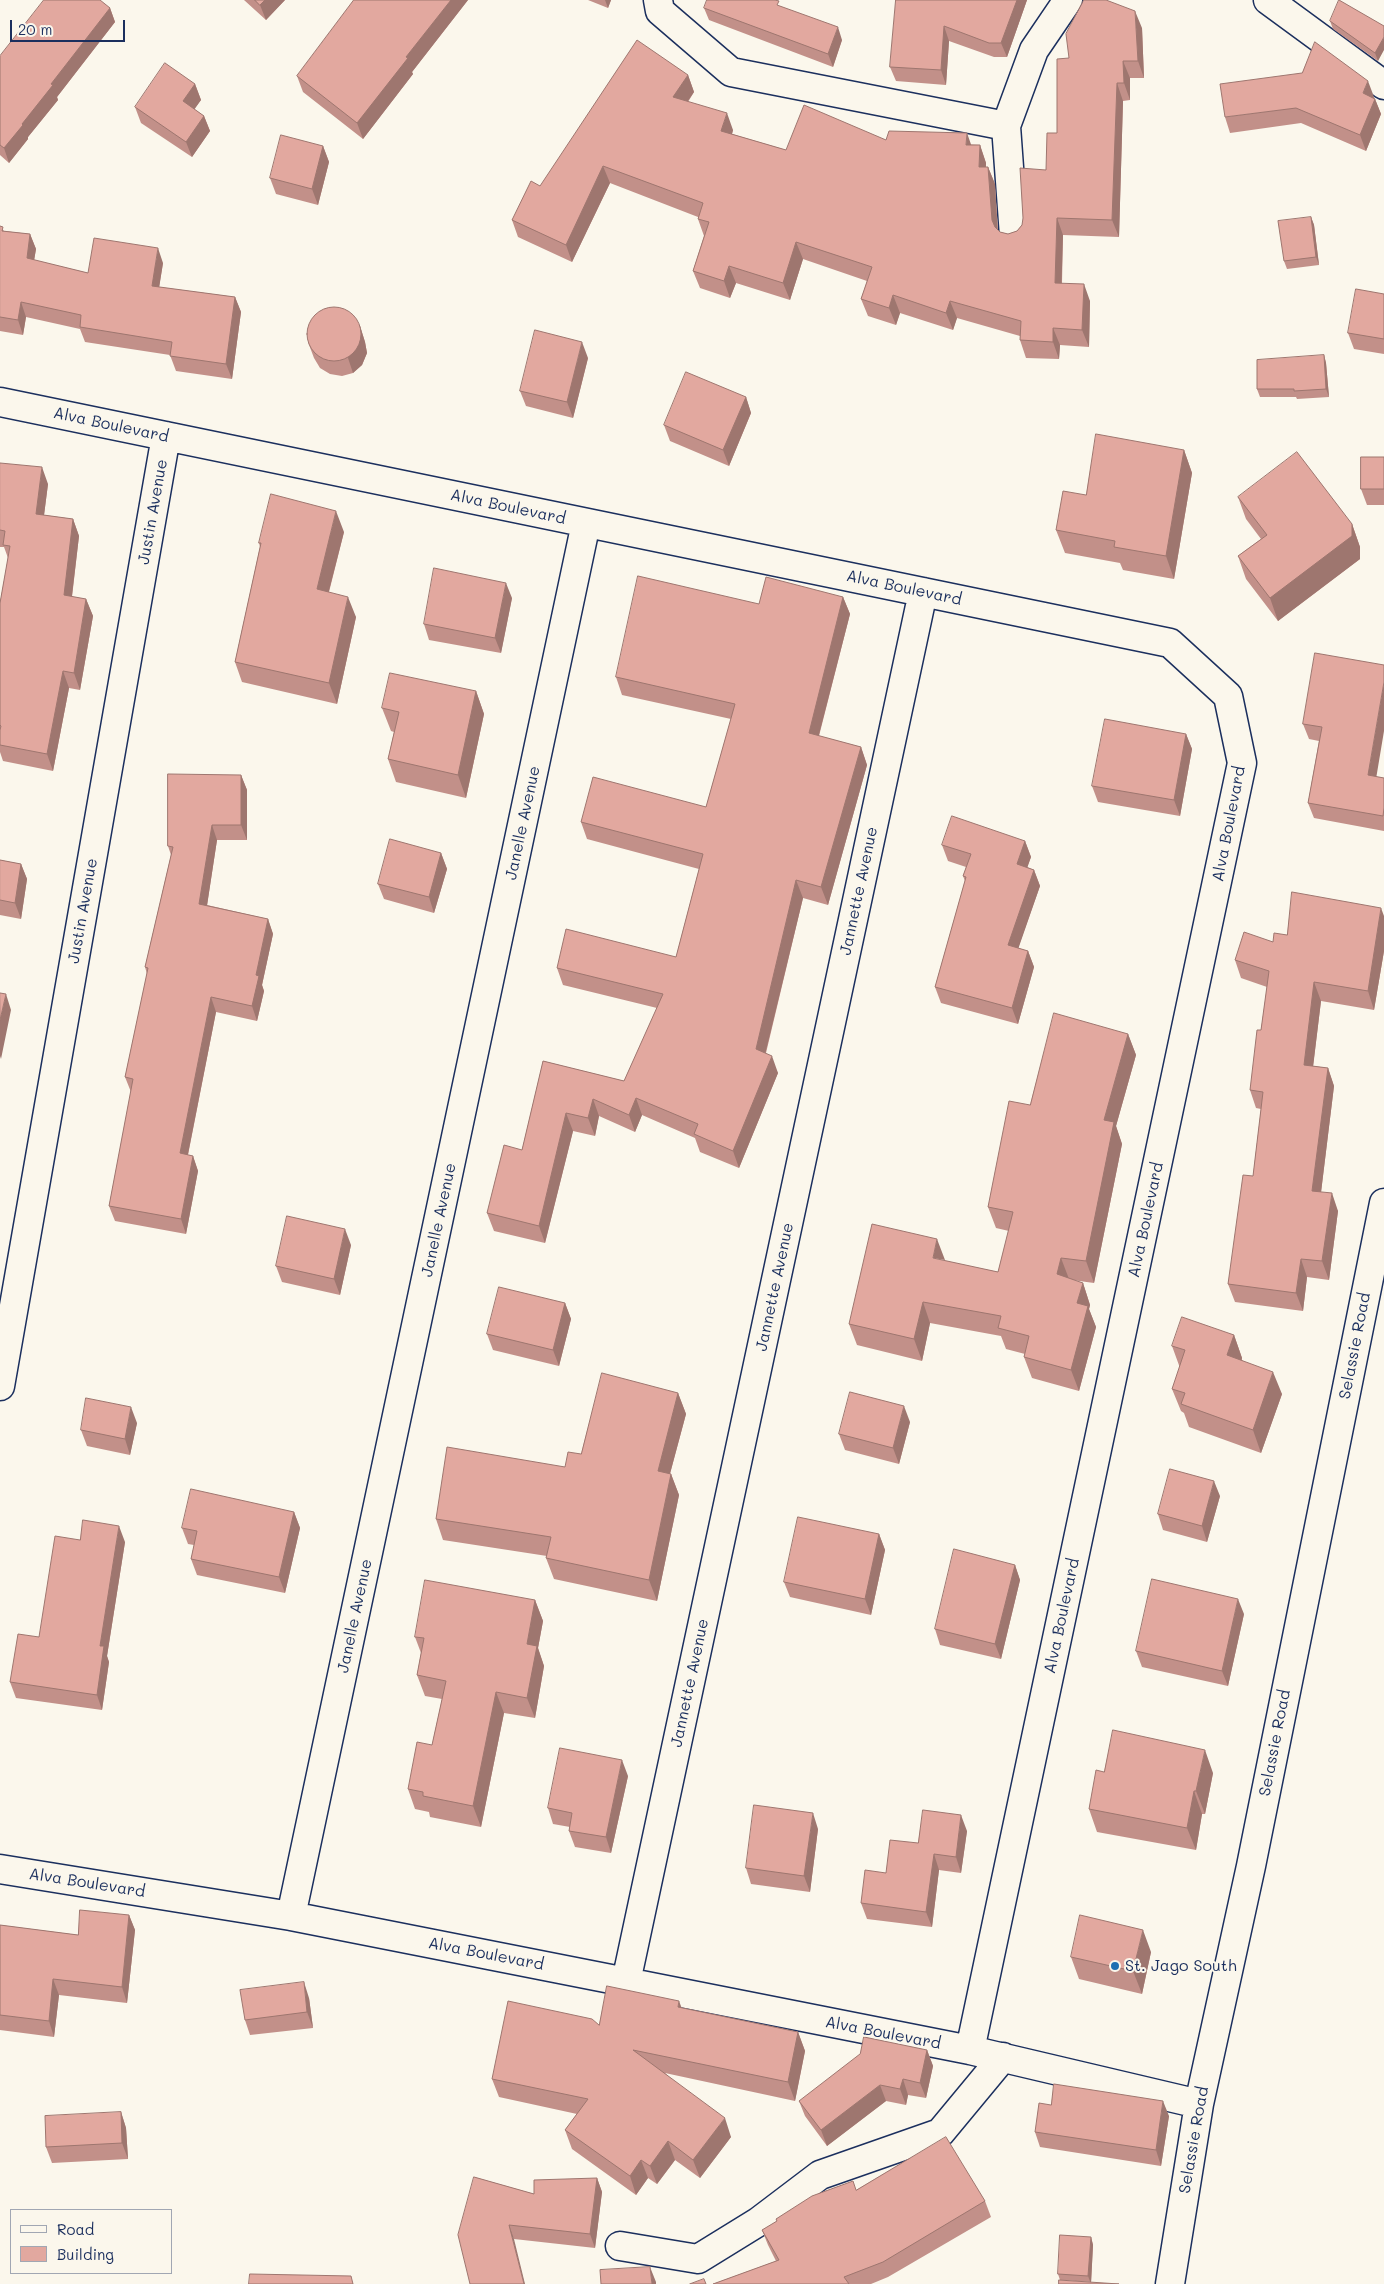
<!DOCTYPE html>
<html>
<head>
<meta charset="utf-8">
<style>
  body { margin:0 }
  #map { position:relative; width:1384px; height:2284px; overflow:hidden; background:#fbf7ec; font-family:Mali,sans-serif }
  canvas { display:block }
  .legend { position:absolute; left:10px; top:2209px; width:162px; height:65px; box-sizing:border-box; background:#fbf7ec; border:1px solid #a1a7b3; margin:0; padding:6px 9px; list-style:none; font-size:15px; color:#1b2f5e }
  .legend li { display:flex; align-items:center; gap:10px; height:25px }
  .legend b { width:25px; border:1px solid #a1a7b3 }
  .scale { position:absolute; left:10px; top:20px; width:115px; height:22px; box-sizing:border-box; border:2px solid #1b2f5e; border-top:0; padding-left:6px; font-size:15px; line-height:18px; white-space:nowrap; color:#1b2f5e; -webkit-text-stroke:4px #fbf7ec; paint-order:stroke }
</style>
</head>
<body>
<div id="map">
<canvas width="1384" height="2284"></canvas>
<ul class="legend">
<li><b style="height:6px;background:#fbf7ec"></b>Road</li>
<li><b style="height:14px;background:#e2a89f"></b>Building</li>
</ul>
<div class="scale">20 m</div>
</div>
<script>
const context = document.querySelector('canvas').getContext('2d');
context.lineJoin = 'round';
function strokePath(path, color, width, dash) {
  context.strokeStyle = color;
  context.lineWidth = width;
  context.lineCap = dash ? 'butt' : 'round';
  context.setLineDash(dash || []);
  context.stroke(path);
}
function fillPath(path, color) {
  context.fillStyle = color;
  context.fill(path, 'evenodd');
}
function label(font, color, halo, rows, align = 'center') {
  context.font = font + ' Mali,sans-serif';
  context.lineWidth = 4;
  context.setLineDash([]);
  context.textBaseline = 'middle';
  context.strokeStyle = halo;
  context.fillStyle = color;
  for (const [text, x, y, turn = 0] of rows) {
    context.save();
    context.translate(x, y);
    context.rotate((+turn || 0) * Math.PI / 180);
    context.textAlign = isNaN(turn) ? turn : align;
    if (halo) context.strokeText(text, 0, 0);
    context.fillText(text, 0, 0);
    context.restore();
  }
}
const street = new Path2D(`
  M658 0 660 11 731 72 1006 126
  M1268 0 1384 85
  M1014 236 1006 126 1034 50 1068 0
  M0 402 1170 643 1228 696 1242 763 970 2050
  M0 1386 166 436
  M0 1869 291 1916 626 1982 970 2050 1199 2104
  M291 1916 586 523
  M626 1982 923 592
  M620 2246 698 2259 758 2222 820 2175 940 2133 1003 2057
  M1170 2284 1199 2104 1251 1866 1384 1203`);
strokePath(street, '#1b2f5e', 31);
strokePath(street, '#fbf7ec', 28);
fillPath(new Path2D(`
  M244 0H285L266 20Z
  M354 0H468L412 72 413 74 363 139 303 92 297 76Z
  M588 0H611L608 8Z
  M896 0H1027L1007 57H994L949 41 946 85 896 81 890 67Z
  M780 6 842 40 833 67 709 20 704 8Z
  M110 8 115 22 57 97 58 100 28 137V139L9 163 0 155V56Z
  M1330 21 1384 26 1378 61 1333 29Z
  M1142 28 1144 78H1130V100L1123 101 1119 237 1063 235 1062 283 1090 301 1089 347 1060 345 1059 359 1026 358 1020 340V336L957 318 953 330 900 313 896 325 868 316 861 299 867 281 803 259 790 300 736 283 730 298 700 288 693 271 704 236 698 219V217L610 183 572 262 518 237 512 220 540 186 688 75 694 92 688 102 733 130 732 134 786 150 886 140 980 145 986 163V167H988L995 184 998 230 1000 232 1008 234 1017 231 1022 225 1046 170 1057 133 1069 58Z
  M195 84 201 100 194 109 204 116 210 131 192 157 141 123 135 107Z
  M1374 97V98L1375 99 1381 114 1366 151 1301 123 1230 133 1225 117Z
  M323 146 329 162 318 205 276 194 270 178Z
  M1311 217 1314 225 1319 265 1287 269 1284 261Z
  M0 226 4 231 30 234 36 249 34 260 88 273 163 263 159 287 235 297 241 312 232 379 176 371 170 355 85 342 80 329 26 317 23 335 0 331Z
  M1384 294V354L1354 349 1348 333Z
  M360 326 365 342 367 353 362 365 353 373 342 376 330 374 320 368 314 358 308 342Z
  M1324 355 1326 363 1329 397 1297 399 1296 397H1260L1257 389Z
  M588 358 573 418 526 406 520 391Z
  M746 397 751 413 729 466 670 441 664 425Z
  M1184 450 1192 473 1174 579 1123 570 1120 563 1065 553 1056 530Z
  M1384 457V505H1367L1361 489Z
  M0 463 48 484 44 515 73 519 79 536 72 597 86 599 93 616 80 690 69 688 53 771 3 761 0 752V603L8 558 4 547H0Z
  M1238 497 1352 524 1360 547V559L1278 621 1246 579 1238 556 1261 539 1246 519Z
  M344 532 329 592 356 617 337 704 242 682 235 662 260 547 259 543Z
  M843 597 850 614 819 736 861 747 867 765 828 905 803 898 766 1053 778 1073 739 1168 700 1152 695 1138 642 1115 635 1132 599 1116 595 1136 573 1131 545 1243 494 1231 487 1213 522 1150 543 1061 624 1081 657 1008 563 985 557 968 676 957 699 869 587 839 581 822 706 807 731 719 622 695 616 677 759 604Z
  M512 598 501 653 429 640 424 624Z
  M1315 653 1376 777 1384 778V831L1314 818 1308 803 1319 741 1309 739 1303 724Z
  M476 691 484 714 466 798 396 782 388 759 394 732 391 731 382 708Z
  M1186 734 1192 749 1180 816 1098 802 1092 786Z
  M241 775 247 790V840H217L207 905 268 919 273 934 262 985 264 991 257 1021 216 1012 188 1155 193 1156 198 1171 186 1234 115 1221 109 1206 131 1092 125 1077 147 974 145 967 171 855 168 846Z
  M1025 841 1031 857 1027 867 1034 870 1040 886 1018 948 1028 951 1034 967 1018 1024 941 1003 935 987 965 881 963 876 966 867 948 861 942 845Z
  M441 853 447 869 434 913 384 899 378 884Z
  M0 860 21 864 27 879 21 919 0 915Z
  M1384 916V951L1374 1010 1321 1001 1313 1066 1328 1068 1334 1086 1321 1192 1338 1211 1329 1280 1307 1277 1303 1311 1235 1302 1228 1284 1253 1176 1261 1109 1256 1108 1250 1090 1261 1030 1267 987 1241 978 1235 960 1287 935Z
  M1128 1034 1136 1055 1116 1126 1122 1144 1094 1283 1072 1280 1083 1283 1090 1305 1089 1309 1096 1327 1079 1391 1032 1378 1024 1357 1025 1354 1006 1349 1001 1336 930 1323 922 1361 857 1345 849 1324 945 1261 998 1272 1009 1231 996 1228 988 1207 1030 1105Z
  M351 1245 340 1295 282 1282 276 1266Z
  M565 1303 571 1319 559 1366 493 1350 487 1334Z
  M1234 1335 1242 1358V1360L1282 1394 1261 1453 1189 1427 1184 1413 1181 1411 1172 1389 1180 1368 1172 1346Z
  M678 1393 686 1414 670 1474H671L679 1495 657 1601 554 1579 546 1558 547 1556 443 1540 436 1519 565 1467 581 1454Z
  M910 1422 899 1464 845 1450 839 1434Z
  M137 1423 130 1455 87 1446 81 1430Z
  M1220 1496 1207 1542 1163 1530 1158 1514Z
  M294 1512 300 1528 285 1593 197 1575 191 1559 194 1545 188 1544 182 1528Z
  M879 1534 885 1550 871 1615 790 1597 784 1582Z
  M80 1540 125 1542 107 1656 109 1662 102 1710 16 1698 10 1682 39 1637Z
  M1015 1565 1020 1580 1001 1659 940 1645 935 1629Z
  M535 1600 543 1621 538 1648 544 1666 535 1718 504 1713 481 1827 430 1817 429 1812 415 1809 408 1789 432 1745 442 1699 425 1696 417 1675 421 1653 415 1637Z
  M1244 1614 1228 1686 1142 1667 1136 1651Z
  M1104 1772 1213 1773 1205 1814H1202L1196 1850 1097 1832 1089 1809Z
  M628 1776 611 1853 575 1847 569 1831 570 1827 553 1824 548 1808Z
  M818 1829 810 1892 751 1884 746 1868Z
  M967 1831 961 1873 939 1870 932 1927 867 1919 861 1903 886 1873 918 1843Z
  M129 1915 135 1930 127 2003 59 1995 54 2037 0 2030V1925L78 1935Z
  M1151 1952 1142 1994 1079 1979 1071 1957Z
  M309 1998 313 2028 250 2035 245 2020Z
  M681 2008 798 2032 805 2051 795 2101 665 2073 731 2137 700 2178 675 2160 657 2184 648 2178 636 2195 572 2149 565 2130 577 2114 499 2097 492 2079 599 2025Z
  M927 2050 933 2066 926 2098 908 2095 906 2105 886 2101 827 2146 805 2116 799 2101Z
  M1051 2105 1169 2116 1161 2166 1040 2147 1035 2132Z
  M121 2112 126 2128 128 2159 52 2163 46 2147Z
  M474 2177 534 2194 597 2178 602 2192 595 2248 514 2239Z
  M856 2190 985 2201 991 2217 888 2277 871 2284H713L776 2261 768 2245 762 2230 777 2222 776 2219Z
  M1091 2237 1093 2245 1091 2282 1060 2280 1058 2274Z`), '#c29089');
fillPath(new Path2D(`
  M265 0H285L266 20 260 5Z
  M451 0H468L412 72 413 74 363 139 357 123 406 57Z
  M605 0H611L608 8Z
  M1017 0H1027L1007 57 1001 43Z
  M110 8 115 22 57 97 58 100 28 137V139L9 163 4 148 51 84Z
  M1135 11 1142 28 1144 78 1138 61Z
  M944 26 949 41 946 85 941 70Z
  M838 27 842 40 833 67 828 54Z
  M1384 37V50L1378 61 1375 53Z
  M1123 61 1130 78V100L1124 83Z
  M688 75 694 92 679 114 673 97Z
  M1368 81 1374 97 1369 109 1363 93Z
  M1117 83 1123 101 1119 237 1112 220Z
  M195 84 201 100 189 117 183 101Z
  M1375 99 1381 114 1366 151 1360 135Z
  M727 113 733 130 728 149 721 131Z
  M204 116 210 131 192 157 186 142Z
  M967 133 973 150 966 145Z
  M980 145 986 163 985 184 979 167Z
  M323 146 329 162 318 205 312 189Z
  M603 166 610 183 572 262 566 245Z
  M988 167 995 184 998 237 992 220Z
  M1311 217 1314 225 1319 265 1316 257Z
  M1057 218 1063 235 1061 300 1055 283Z
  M30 234 36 249 32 273 27 258Z
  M796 242 803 259 790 300 783 283Z
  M158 248 163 263 157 301 152 286Z
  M729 266 736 283 730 298 724 281Z
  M1084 284 1090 301 1089 347 1082 330Z
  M893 295 900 313 896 325 889 308Z
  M235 297 241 312 232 379 226 364Z
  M950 301 957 318 953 330 946 313Z
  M21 302 26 317 23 335 18 320Z
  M360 326 365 342 367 353 362 365 353 373 348 358Z
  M1053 328 1060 345 1059 359 1053 342Z
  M582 342 588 358 573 418 567 402Z
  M1324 355 1326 363 1329 397 1326 389Z
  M746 397 751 413 729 466 723 450Z
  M1184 450 1192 473 1174 579 1166 556Z
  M42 467 48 484 42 531 36 514Z
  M336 511 344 532 324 610 317 589Z
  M73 519 79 536 70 612 64 595Z
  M1352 524 1360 547V559L1278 621 1270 598Z
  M506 583 512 598 501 653 495 638Z
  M348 597 356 617 337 704 329 683Z
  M843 597 850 614 815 750 809 733Z
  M86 599 93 616 80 690 74 673Z
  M63 671 69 688 53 771 47 754Z
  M1384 682V731L1374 791 1368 775Z
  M476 691 484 714 466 798 458 775Z
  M1186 734 1192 749 1180 816 1174 800Z
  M861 747 867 765 828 905 821 887Z
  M241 775 247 790V840L241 825Z
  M212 825 217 840 205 919 199 904Z
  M1025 841 1031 857 1023 880 1017 864Z
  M441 853 447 869 434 913 429 897Z
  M21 864 27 879 21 919 15 903Z
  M1034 870 1040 886 1014 961 1008 945Z
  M796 880 803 898 762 1067 756 1049Z
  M1381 908 1384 916V951L1374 1010 1368 991Z
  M268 919 273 934 262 985 264 991 257 1021 252 1006 256 975Z
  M1028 951 1034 967 1018 1024 1012 1008Z
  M1314 982 1321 1001 1311 1084 1304 1065Z
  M6 994 11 1010 1 1059 0 1056V1020Z
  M211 997 216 1012 185 1169 180 1153Z
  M1128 1034 1136 1055 1116 1126 1122 1144 1094 1283 1086 1261 1104 1120Z
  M772 1056 778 1073 739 1168 733 1151Z
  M1328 1068 1334 1086 1319 1209 1312 1191Z
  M636 1098 642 1115 635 1132 629 1115Z
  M593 1099 599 1116 595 1136 588 1118Z
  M566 1113 573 1131 545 1243 539 1226Z
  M193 1156 198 1171 186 1234 181 1219Z
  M1332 1193 1338 1211 1329 1280 1322 1261Z
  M345 1229 351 1245 340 1295 334 1279Z
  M937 1239 945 1260 933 1258Z
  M1061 1258 1069 1279 1057 1274Z
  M1301 1259 1307 1277 1303 1311 1296 1293Z
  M1083 1283 1090 1305 1089 1309 1096 1327 1079 1391 1071 1370 1077 1303Z
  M923 1302 930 1323 922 1361 914 1339Z
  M565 1303 571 1319 559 1366 553 1350Z
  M1234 1335 1242 1358 1235 1378 1227 1355Z
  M1273 1372 1282 1394 1261 1453 1253 1430Z
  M678 1393 686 1414 665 1492 658 1471Z
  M904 1406 910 1422 899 1464 893 1448Z
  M131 1407 137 1423 130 1455 125 1439Z
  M671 1474 679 1495 657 1601 649 1580Z
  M1214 1481 1220 1496 1207 1542 1202 1526Z
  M294 1512 300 1528 285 1593 279 1577Z
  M119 1526 125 1542 107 1656 109 1662 102 1710 97 1695 100 1646Z
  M879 1534 885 1550 871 1615 865 1599Z
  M1015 1565 1020 1580 1001 1659 995 1644Z
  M1238 1599 1244 1614 1228 1686 1222 1671Z
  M535 1600 543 1621 538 1648 544 1666 535 1718 527 1698V1644Z
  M496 1692 504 1713 481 1827 473 1806Z
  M1205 1750 1213 1773 1205 1814 1196 1791Z
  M622 1760 628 1776 611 1853 606 1837Z
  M1194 1791 1202 1814 1196 1850 1187 1828Z
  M813 1813 818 1829 810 1892 804 1876Z
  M961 1815 967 1831 961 1873 956 1857Z
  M934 1854 939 1870 932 1927 926 1912Z
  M129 1915 135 1930 127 2003 122 1987Z
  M1143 1930 1151 1952 1142 1994 1133 1971Z
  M53 1979 59 1995 54 2037 49 2021Z
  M304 1982 309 1998 313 2028 307 2012Z
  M679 2001 686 2019 678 2007Z
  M798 2032 805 2051 795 2101 788 2082Z
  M927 2050 933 2066 926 2098 920 2083Z
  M903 2079 908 2095 906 2105 900 2089Z
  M880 2085 886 2101 827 2146 821 2130Z
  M1163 2101 1169 2116 1161 2166 1156 2150Z
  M121 2112 126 2128 128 2159 122 2143Z
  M725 2118 731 2137 700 2178 693 2160Z
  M668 2141 675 2160 657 2184 650 2166Z
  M641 2160 648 2178 636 2195 630 2176Z
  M597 2178 602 2192 595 2248 590 2234Z
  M509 2225 514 2239 525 2284H524Z
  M1091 2237 1093 2245 1091 2284 1088 2276Z
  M650 2267 656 2282V2284H652Z`), '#9e766f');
const building = new Path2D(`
  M44 0H100L110 8 51 84 53 85 22 124 23 125 4 148 0 145V56Z
  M255 0H265L260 5Z
  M354 0H451L406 57 408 58 357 123 297 76Z
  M707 0H775L779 1 777 5 838 27 828 54 704 8Z
  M896 0H1017L1001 43H989L944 26 941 70 890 67Z
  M1084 0H1106L1135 11 1138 61H1123L1124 83H1117L1112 220 1057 218 1055 283 1084 284 1082 330 1053 328V342L1020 340 1021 321 950 301 946 313 893 295 889 308 861 299 872 267 796 242 783 283 729 266 724 281 693 271 709 222 698 219 703 203 603 166 566 245 512 220 531 181 540 186 637 40 688 75 673 97 727 113 721 131 786 150 804 105 886 140 889 131 967 133 966 145H980L979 167H988L992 220 995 227 1000 232 1008 234 1017 231 1022 225 1023 218 1020 168 1046 170 1047 133H1057V59L1069 58 1066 34Z
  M1339 0 1384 26V37L1375 53 1330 21Z
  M1315 42 1368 81 1363 93 1375 99 1360 135 1296 108 1225 117 1220 84 1302 73Z
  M165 63 195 84 183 101 204 116 186 142 135 107Z
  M281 135 323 146 312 189 270 178Z
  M1311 217 1316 257 1284 261 1278 221Z
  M0 226 3 227 2 231 30 234 27 258 88 273 94 238 158 248 152 286 235 297 226 364 170 356 172 342 80 327 81 315 21 302 18 320 0 317Z
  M1356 289 1384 294V339L1348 333Z
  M307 334a27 27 0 1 1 54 0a27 27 0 1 1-54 0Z
  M535 330 582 342 567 402 520 391Z
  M1324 355 1326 389 1294 391V389H1257V360Z
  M686 372 746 397 723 450 664 425Z
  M1096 434 1184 450 1166 556 1114 547 1115 541 1056 530 1063 491 1086 495Z
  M1297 452 1352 524V536L1270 598 1238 556 1267 535 1238 497Z
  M1361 457H1384V489H1361Z
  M0 463 42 467 36 514 73 519 64 595 86 599 74 673 63 671 47 754 0 745V730L1 726 0 725V603L10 546 3 545 5 531 0 530Z
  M271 494 336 511 317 589 348 597 329 683 235 662 261 543H259Z
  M434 568 506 583 495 638 424 624Z
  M638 576 759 604 766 577 843 597 809 733 861 747 821 887 796 880 756 1049 772 1056 733 1151 694 1134 698 1124 636 1098 629 1115 593 1099 588 1118 566 1113 539 1226 487 1213 504 1145 522 1150 543 1061 624 1081 663 994 557 968 566 929 676 957 703 854 581 822 593 777 706 807 735 704 616 677Z
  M1315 653 1384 665V682L1368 775 1384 778V808L1383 816 1308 803 1322 727 1303 724Z
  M390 673 476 691 458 775 388 759 399 712 382 708Z
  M1105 719 1186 734 1174 800 1092 786Z
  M168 774 241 775V825H212L199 904 268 919 256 975 259 976 252 1006 211 997 180 1153 193 1156 181 1219 109 1206 133 1079 125 1077 148 968 145 967 173 847 168 846Z
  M952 816 1025 841 1017 864 1034 870 1008 945 1028 951 1012 1008 935 987 966 877 963 876 971 854 942 845Z
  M390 839 441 853 429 897 378 884Z
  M0 860 21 864 15 903 0 900Z
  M1292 892 1381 908 1368 991 1314 982 1304 1065 1328 1068 1312 1191 1332 1193 1322 1261 1301 1259 1296 1293 1228 1284 1243 1175 1253 1176 1263 1092 1250 1090 1257 1030H1261L1269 971 1235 960 1244 932 1273 942 1274 933 1287 935Z
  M0 993 6 994 0 1020Z
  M1054 1013 1128 1034 1104 1120 1114 1122 1086 1261 1061 1258 1057 1274 1083 1283 1077 1303 1088 1306 1071 1370 1024 1357 1029 1336 998 1328 1001 1316 923 1302 914 1339 849 1324 872 1224 937 1239 933 1258 998 1272 1013 1212 988 1207 1009 1101 1030 1105Z
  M287 1216 345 1229 334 1279 276 1266Z
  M499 1287 565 1303 553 1350 487 1334Z
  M1182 1317 1234 1335 1227 1355 1273 1372 1253 1430 1181 1404 1185 1393 1172 1389 1185 1350 1172 1346Z
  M602 1373 678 1393 658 1471 671 1474 649 1580 546 1558 551 1537 436 1519 447 1447 565 1467 568 1452 581 1454Z
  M850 1392 904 1406 893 1448 839 1434Z
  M86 1398 131 1407 125 1439 81 1430Z
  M1170 1469 1214 1481 1202 1526 1158 1514Z
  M191 1489 294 1512 279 1577 191 1559 197 1531 182 1528Z
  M798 1517 879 1534 865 1599 784 1582Z
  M83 1520 119 1526 100 1646H104L97 1695 10 1682 18 1634 39 1637 55 1536 80 1540Z
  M954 1549 1015 1565 995 1644 935 1629Z
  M1152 1579 1238 1599 1222 1671 1136 1651Z
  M425 1580 535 1600 527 1644 537 1646 527 1698 496 1692 473 1806 423 1796V1792L408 1789 417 1742 432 1745 446 1681 417 1675 424 1638 415 1637Z
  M1113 1730 1205 1750 1196 1791H1194L1187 1828 1089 1809 1096 1770 1104 1772Z
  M560 1748 622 1760 606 1837 569 1831 572 1813 548 1808Z
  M754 1805 813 1813 804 1876 746 1868Z
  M923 1810 961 1815 956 1857 934 1854 926 1912 861 1903 865 1870 886 1873 890 1840 918 1843Z
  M80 1910 129 1915 122 1987 53 1979 49 2021 0 2015V1925L78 1935Z
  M1080 1915 1143 1930 1133 1971 1071 1957Z
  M304 1982 307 2012 245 2020 240 1990Z
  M607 1986 679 2001 678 2007 798 2032 788 2082 633 2050 725 2118 693 2160 668 2141 650 2166 641 2160 630 2176 565 2130 588 2099 492 2079 508 2001 592 2019 599 2025Z
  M864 2037 927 2050 920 2083 903 2079 900 2089 880 2085 821 2130 799 2101 860 2054Z
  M1054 2084 1163 2101 1156 2150 1035 2132 1039 2103 1051 2105Z
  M121 2112 122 2143 46 2147 45 2116Z
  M946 2137 985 2201 883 2262 844 2277 849 2284H713L779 2260 762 2230 777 2221 776 2219 812 2196 853 2181 856 2190Z
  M474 2177 534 2194V2180L597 2178 590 2234 509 2225 524 2284H470L458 2235Z
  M1060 2235 1091 2237 1088 2276 1058 2274Z
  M650 2267 652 2284H601L600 2270Z
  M250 2274 351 2276 353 2284H249Z
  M704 2279 706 2284H690Z
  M1059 2280 1119 2284H1059Z`);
fillPath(building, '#e2a89f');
strokePath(building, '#9e766f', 1);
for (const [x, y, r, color] of [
  [1115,1966,5,"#1f6fb2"]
]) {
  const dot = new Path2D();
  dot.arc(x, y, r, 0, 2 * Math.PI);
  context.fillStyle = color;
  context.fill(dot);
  strokePath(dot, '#fbf7ec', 2);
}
label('16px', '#1b2f5e', '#fbf7ec', [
  ["Alva Boulevard",111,425,12],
  ["Alva Boulevard",508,507,12],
  ["Justin Avenue",153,512,-80],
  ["Alva Boulevard",904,588,12],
  ["Janelle Avenue",523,823,-78],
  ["Alva Boulevard",1229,824,-79],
  ["Jannette Avenue",859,891,-78],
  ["Justin Avenue",83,911,-80],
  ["Janelle Avenue",439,1220,-78],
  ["Alva Boulevard",1146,1220,-78],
  ["Jannette Avenue",775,1287,-78],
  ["Selassie Road",1355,1346,-79],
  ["Janelle Avenue",355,1616,-78],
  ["Alva Boulevard",1062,1616,-78],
  ["Jannette Avenue",690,1683,-78],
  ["Selassie Road",1275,1743,-79],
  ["Alva Boulevard",87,1883,9],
  ["Alva Boulevard",486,1954,11],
  ["Alva Boulevard",883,2033,11],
  ["Selassie Road",1194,2140,-80]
]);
label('16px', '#1b2f5e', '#fbf7ec', [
  ["St. Jago South",1125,1966]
], 'left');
</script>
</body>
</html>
